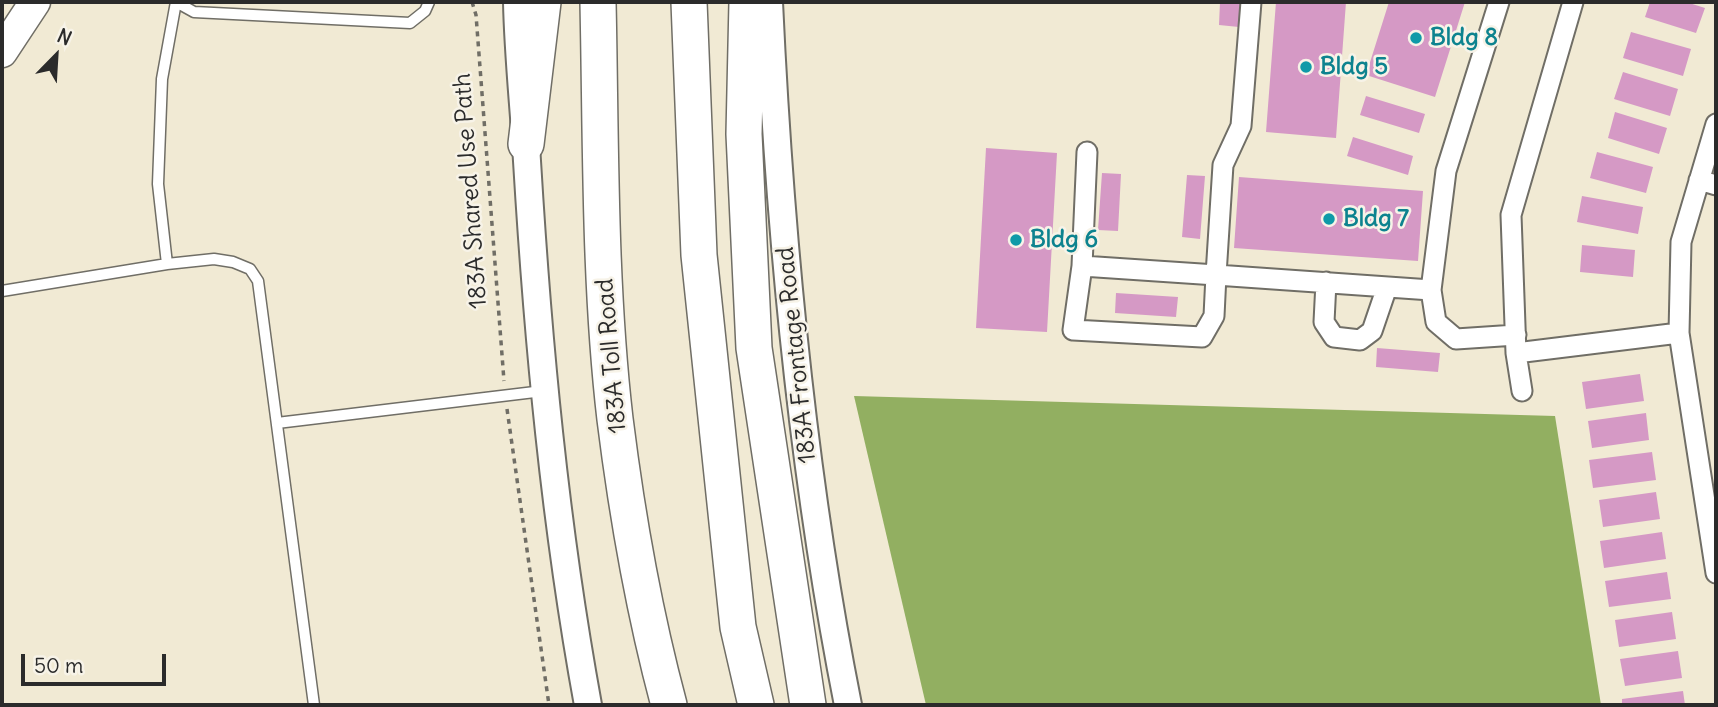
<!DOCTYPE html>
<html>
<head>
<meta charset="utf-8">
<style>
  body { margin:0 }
  #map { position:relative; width:1718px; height:707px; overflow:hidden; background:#f1ead4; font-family:Delius,sans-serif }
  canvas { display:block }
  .frame { position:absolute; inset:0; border:4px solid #2b2b2b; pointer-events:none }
  .north { position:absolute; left:21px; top:21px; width:70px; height:70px; -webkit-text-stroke:5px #f7f3e8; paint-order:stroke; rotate:24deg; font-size:19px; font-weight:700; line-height:28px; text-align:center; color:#2b2b2b }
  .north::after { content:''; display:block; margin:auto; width:24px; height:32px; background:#2b2b2b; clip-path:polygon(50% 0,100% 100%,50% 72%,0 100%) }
  .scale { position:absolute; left:21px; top:654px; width:145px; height:32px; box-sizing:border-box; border:4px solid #2b2b2b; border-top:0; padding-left:9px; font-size:21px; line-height:24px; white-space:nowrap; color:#2b2b2b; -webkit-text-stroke:5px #f7f3e8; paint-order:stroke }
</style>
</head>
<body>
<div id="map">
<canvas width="1718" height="707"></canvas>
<div class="frame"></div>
<div class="north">N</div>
<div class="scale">50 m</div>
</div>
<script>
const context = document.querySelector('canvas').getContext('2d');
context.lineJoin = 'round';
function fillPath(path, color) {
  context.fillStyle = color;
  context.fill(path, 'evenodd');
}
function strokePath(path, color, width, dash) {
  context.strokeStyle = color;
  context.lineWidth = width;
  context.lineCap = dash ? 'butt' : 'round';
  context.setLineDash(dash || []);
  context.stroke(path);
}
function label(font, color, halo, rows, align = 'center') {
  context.font = font + ' Delius,sans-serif';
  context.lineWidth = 5;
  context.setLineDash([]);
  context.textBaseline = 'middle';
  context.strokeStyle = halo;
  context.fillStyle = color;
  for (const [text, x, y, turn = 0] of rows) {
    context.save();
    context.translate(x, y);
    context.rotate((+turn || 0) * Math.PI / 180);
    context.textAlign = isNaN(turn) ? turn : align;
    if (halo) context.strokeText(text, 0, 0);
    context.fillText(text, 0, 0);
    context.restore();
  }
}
fillPath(new Path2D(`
  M854 396 1555 416 1601 705H926Z`), '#92af61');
fillPath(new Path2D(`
  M1220 2H1240L1239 27 1219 25Z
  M1276 2H1346L1336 138 1266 132Z
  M1389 2H1465L1435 97 1366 75Z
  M1650 2H1686L1705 8 1696 33 1645 17Z
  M1631 32 1691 49 1683 76 1623 58Z
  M1623 72 1678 89 1670 116 1614 99Z
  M1366 96 1425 114 1419 133 1360 115Z
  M1615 112 1667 128 1659 154 1608 138Z
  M1353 137 1413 156 1408 175 1347 156Z
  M986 148 1057 153 1047 332 976 328Z
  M1597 152 1653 167 1646 193 1590 178Z
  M1102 173 1121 174 1118 231 1098 230Z
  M1187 175 1205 176 1200 239 1182 237Z
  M1239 177 1423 191 1418 261 1234 248Z
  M1582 196 1643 207 1638 234 1577 222Z
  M1582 245 1635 250 1633 277 1580 272Z
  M1116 293 1178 297 1176 317 1115 313Z
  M1377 348 1440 353 1438 372 1376 367Z
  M1640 374 1644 401 1586 409 1582 382Z
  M1646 413 1649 440 1592 448 1588 421Z
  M1652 452 1656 480 1593 488 1589 460Z
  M1656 492 1660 519 1603 527 1599 500Z
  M1662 532 1666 559 1604 568 1600 541Z
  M1667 572 1671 599 1609 607 1605 581Z
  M1672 612 1676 639 1619 647 1615 620Z
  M1678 651 1682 678 1625 686 1620 659Z
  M1683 691 1685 705H1622V699Z`), '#d599c5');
const service = new Path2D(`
  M176 2 194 12 410 23 425 11 429 2
  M167 264 158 184 162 79 176 2
  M2 291 167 264 214 259 233 262 250 269 258 281 314 705
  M277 423 543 391`);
const minor = new Path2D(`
  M1251 2 1241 126 1223 165 1216 275 1431 290 1436 322 1456 339 1516 335
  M1716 124 1681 242 1679 333 1716 573
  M1699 180 1716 185
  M1082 266 1073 330 1202 337 1214 316 1216 275 1082 266 1087 152
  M1326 282 1324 322 1334 337 1360 340 1372 331 1387 287
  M1431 290 1446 171 1499 2
  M1516 353 1679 333
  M1522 391 1516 353 1511 215 1573 2`);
const secondary = new Path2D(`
  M517 2C518 55 524 108 527 161 538 344 555 525 588 705
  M769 2C780 237 802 474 848 705`);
const primary = new Path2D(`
  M2 52 35 2`);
const motorway = new Path2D(`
  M598 2C601 140 599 282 615 419 627 515 644 612 669 705
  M689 2 699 255 738 627 756 705
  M747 2 744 134 754 348 808 705
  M526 144 543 2`);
strokePath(service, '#706e66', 13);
strokePath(minor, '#706e66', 23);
strokePath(secondary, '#706e66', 30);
strokePath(primary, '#706e66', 33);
strokePath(motorway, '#706e66', 38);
strokePath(new Path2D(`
  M472 2 476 15 504 381
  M507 409 549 705`), '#706e66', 3.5, [5, 5]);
strokePath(service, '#fff', 10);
strokePath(minor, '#fff', 19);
strokePath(secondary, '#fff', 26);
strokePath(primary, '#fff', 30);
strokePath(motorway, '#fff', 35);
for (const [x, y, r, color] of [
  [1416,38,7,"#0f9aa8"],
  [1306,67,7,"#0f9aa8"],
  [1329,219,7,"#0f9aa8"],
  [1016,240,7,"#0f9aa8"]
]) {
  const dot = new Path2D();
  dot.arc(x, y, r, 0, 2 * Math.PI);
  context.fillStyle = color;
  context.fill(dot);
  strokePath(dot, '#f7f3e8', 2.5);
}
label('bold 24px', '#0d838f', '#f7f3e8', [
  ["Bldg 8",1430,38],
  ["Bldg 5",1320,67],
  ["Bldg 7",1343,219],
  ["Bldg 6",1030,240]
], 'left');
label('24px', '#2b2b2b', '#f7f3e8', [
  ["183A Shared Use Path",471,191,-94],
  ["183A Frontage Road",797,355,-96],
  ["183A Toll Road",612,356,-95]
]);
</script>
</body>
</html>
